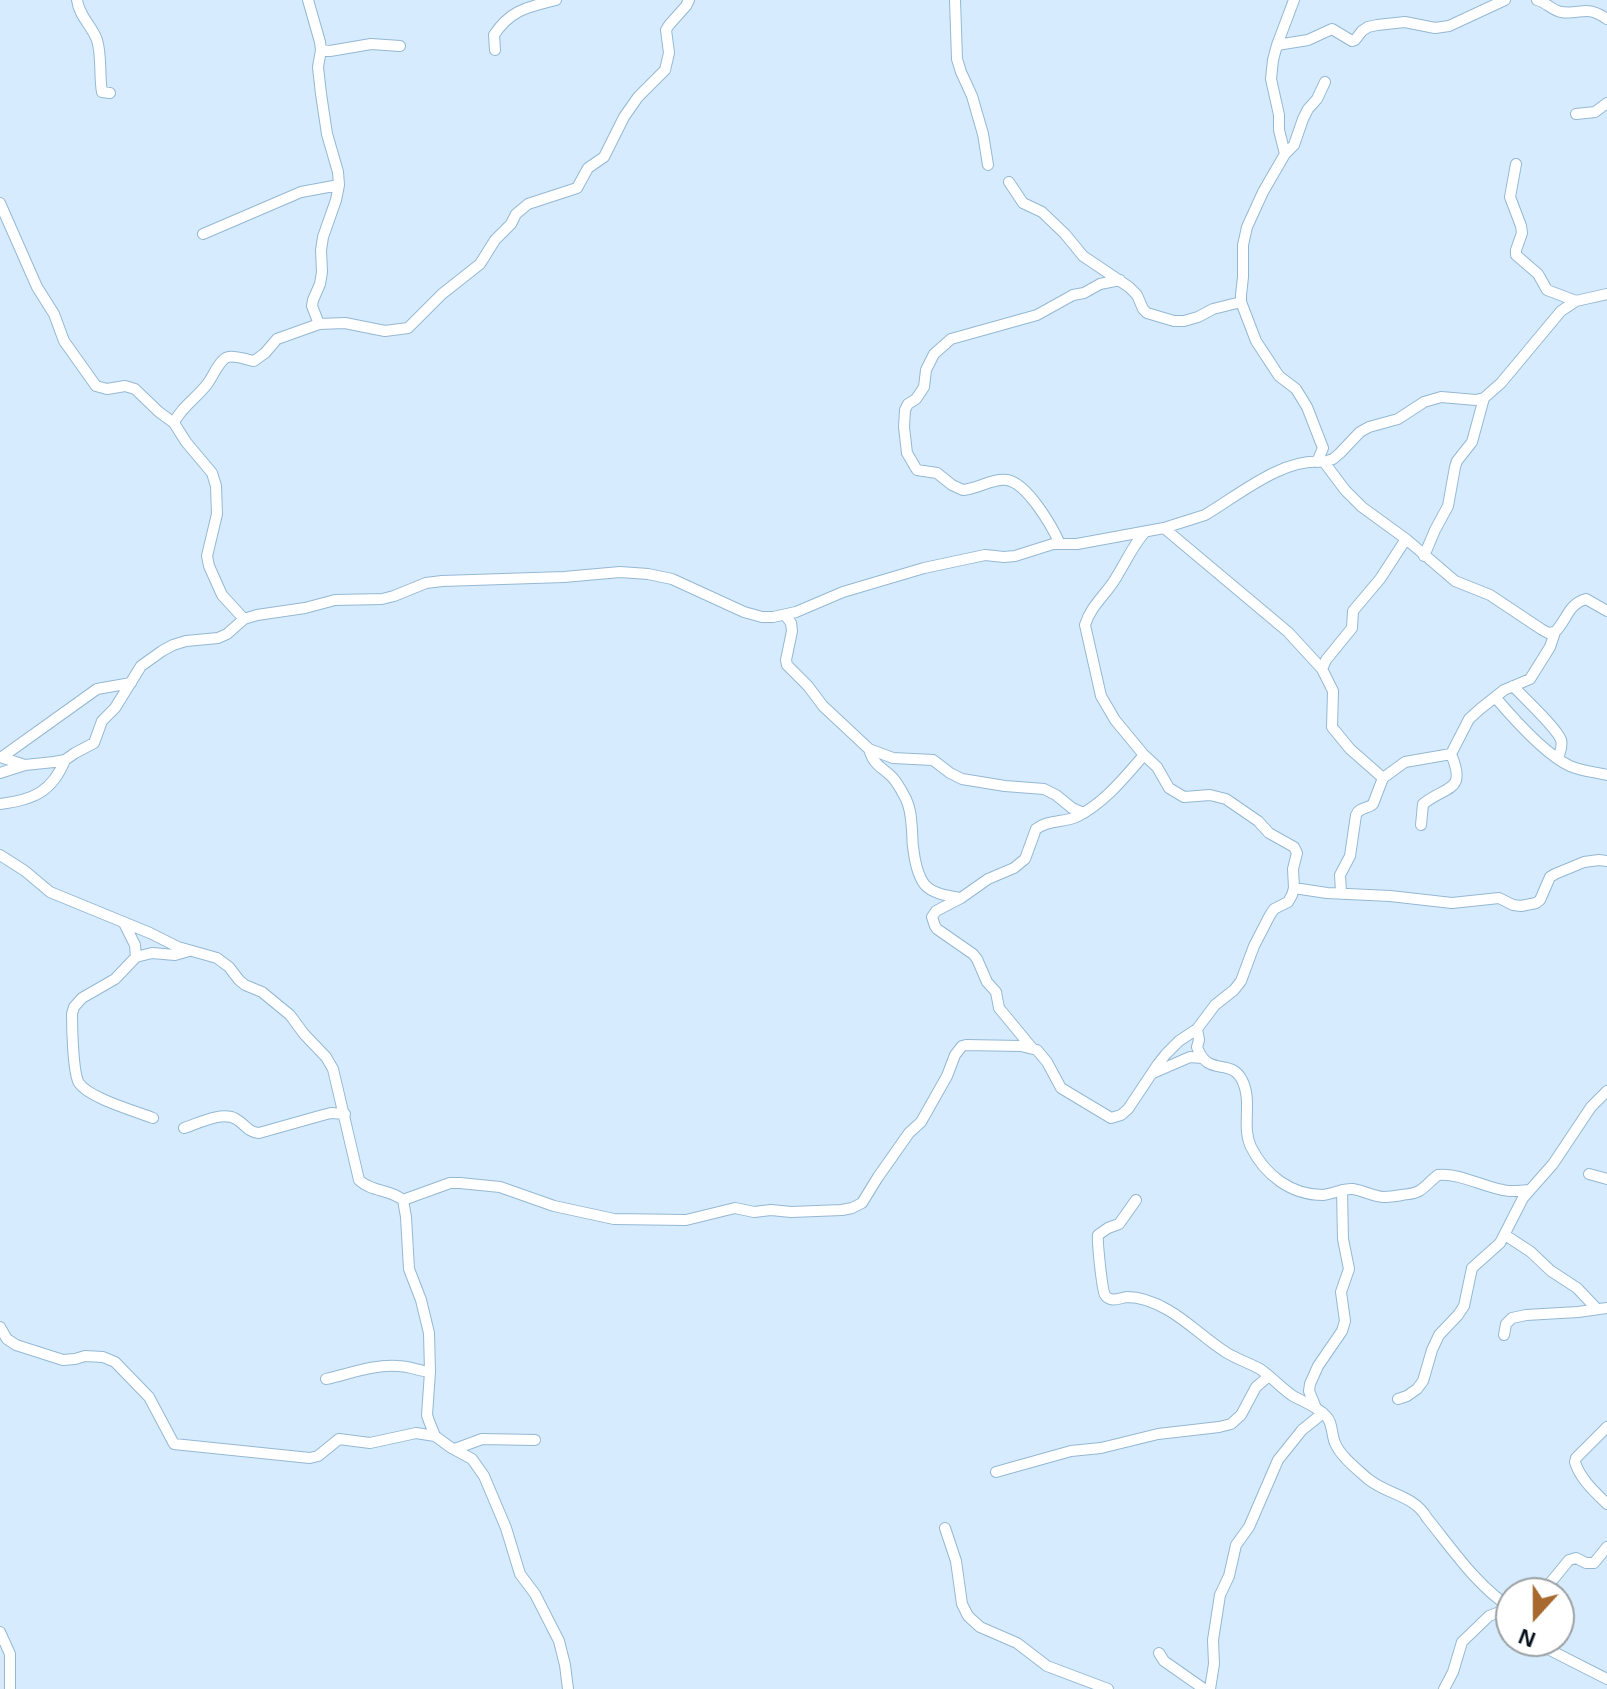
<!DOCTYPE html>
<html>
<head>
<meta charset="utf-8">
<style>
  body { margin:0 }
  #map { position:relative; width:1607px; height:1689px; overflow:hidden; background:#d6ecfe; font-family:Helvetica,sans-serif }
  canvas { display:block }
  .north { position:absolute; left:1495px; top:1577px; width:80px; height:80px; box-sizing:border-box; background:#fff; border:2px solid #9ba0a3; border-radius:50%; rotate:201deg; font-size:22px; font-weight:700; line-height:32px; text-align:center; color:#04111a }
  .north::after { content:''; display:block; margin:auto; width:28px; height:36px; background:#a7692e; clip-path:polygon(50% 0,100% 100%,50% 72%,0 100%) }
</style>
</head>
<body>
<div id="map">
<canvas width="1607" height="1689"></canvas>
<div class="north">N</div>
</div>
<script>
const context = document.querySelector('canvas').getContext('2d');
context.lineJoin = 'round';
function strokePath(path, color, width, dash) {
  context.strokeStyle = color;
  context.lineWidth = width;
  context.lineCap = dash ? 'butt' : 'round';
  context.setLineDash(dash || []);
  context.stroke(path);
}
const street = new Path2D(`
  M77 0C79 16 92 26 97 40 102 56 99 76 102 92L110 93
  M955 0 957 59 961 72 972 96 983 134 988 165
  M1537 0C1546 2 1553 11 1561 12 1582 15 1585 4 1607 19
  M1277 45 1308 40 1332 29 1352 41 1355 40 1362 31 1368 27 1377 25 1405 22 1435 28 1449 26 1505 0
  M321 50 330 51 371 44 400 46
  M495 50 494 35C511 9 529 7 556 0
  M1576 114 1595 112 1607 103
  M1285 154 1279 130V115L1271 79 1273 60 1277 45 1294 0
  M1516 164 1510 197 1521 226 1522 233 1516 250V255L1538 274 1547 290 1576 301
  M1009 182 1023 203 1042 212 1065 234 1083 256 1129 287 1137 295 1143 309 1147 313 1174 321H1184L1198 317 1213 309 1241 302
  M0 203 37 287 54 314 64 341 96 386 107 389 125 386 135 389 159 412 174 423
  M203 234 301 192 339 185
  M319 324 345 323 385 331 408 328 442 294 480 264 495 240 511 224 516 214 528 204 577 188 588 168 604 157 624 117 638 97 665 70 669 53 666 30 669 25 686 6 689 0
  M1317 462 1323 448 1307 407 1296 389 1279 376 1256 341 1241 302V295L1243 277V245L1247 227 1263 192 1285 154 1294 145 1303 119 1308 109 1317 99 1325 82
  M1324 462 1333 459 1340 453 1360 432 1369 427 1398 419 1424 402 1441 397 1476 400 1484 398 1501 383 1561 311 1576 301 1607 294
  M1164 528 1288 632 1322 669 1333 691 1332 727 1350 749 1383 778
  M1060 544C1052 526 1027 483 1007 480 993 478 977 489 963 490L952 485 937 473 917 470 907 453 904 427 905 410 908 404 916 399 924 387 926 370 934 354 951 339 1037 315 1073 295 1084 293 1100 284 1120 280
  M1424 556 1435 530 1448 506 1455 467 1457 461 1472 442 1484 398
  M785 615 791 623 792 631 786 660 787 665 808 686 823 706 869 749 893 758 933 760 950 773 962 779 1005 786 1044 789 1056 795 1072 808 1084 813
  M244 619 222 595 209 566 207 556 217 514 216 486 212 473 186 442 174 423C180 408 198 397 208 383 213 376 220 359 228 357 235 355 247 360 254 361L265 353 277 339 319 324 312 306 313 300 320 284 322 272 321 250 323 237 336 200 339 185 338 172 327 134 321 94 318 67 321 50 320 42 308 0
  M1322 669 1326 660 1352 628 1353 611 1380 579 1406 539
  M1513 686C1523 697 1557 728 1561 740 1563 746 1560 752 1558 759
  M1495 697C1512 717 1546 755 1570 766 1581 771 1595 772 1607 775
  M869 749C874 766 881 766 892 777 898 783 902 792 906 799 911 810 911 818 912 830 912 845 915 873 925 885 933 894 949 896 961 898
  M0 757 25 765 54 762 65 760 75 753 94 743 102 721 115 708 141 666 162 651 173 645 186 641 218 638 227 634 244 619 257 615 305 608 335 600 382 599 394 596 426 583 442 581 564 577 620 572 648 574 672 579 744 612 762 617H773L796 612 843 592 924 568 985 555 1004 557 1015 556 1053 544H1077L1164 528 1205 515C1239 495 1283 457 1324 462L1345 490 1362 507 1406 539 1455 581 1490 595 1541 629 1548 633 1555 632C1567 620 1568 604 1586 599L1607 611
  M2 757 97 689 131 683
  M0 773 25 765
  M0 804C33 800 52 792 65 760
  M1421 825 1423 804C1447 785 1467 792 1451 754
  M0 855 25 871 50 892 150 933 178 947 217 958 229 967 239 980 245 985 262 992 290 1015 304 1034 326 1057 333 1069 359 1180C371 1192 390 1189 403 1200L406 1217 409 1269 421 1300 429 1333 430 1372 427 1415 429 1421 435 1436 450 1447 472 1459 484 1476 506 1528 520 1574 535 1594 559 1641 565 1665 568 1689
  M1294 888 1327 893 1390 896 1452 903 1499 898 1513 905 1521 906 1536 903 1540 900 1550 877 1555 874 1584 862 1599 860 1607 861
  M1341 892 1340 875 1350 856 1356 815C1359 807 1368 809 1373 804L1383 778 1405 762 1451 754 1469 719 1480 709 1504 690 1530 679 1550 647 1555 632
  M124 923 135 945 136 957
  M1197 1029 1199 1040 1197 1047C1208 1078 1230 1057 1242 1080 1253 1101 1241 1126 1251 1147 1265 1175 1291 1195 1323 1195 1334 1194 1343 1188 1353 1189 1364 1191 1373 1196 1383 1197 1389 1197 1396 1196 1402 1195 1408 1194 1414 1194 1419 1191 1426 1187 1432 1179 1438 1175 1460 1173 1481 1186 1503 1190 1511 1192 1521 1191 1529 1190
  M1032 1048 999 1008 996 992 987 982 977 959 973 954 937 929 935 926 932 917 936 911 961 898 988 879 1014 868 1025 859 1036 829C1049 819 1065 823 1078 816 1105 802 1124 778 1144 755
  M1153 1073 1190 1057 1202 1058
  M153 1118C135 1111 89 1098 79 1083 73 1074 72 1027 72 1014L74 1007 82 998 115 979 136 957 152 953 175 955 189 951
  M184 1128C199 1123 222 1111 236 1119 246 1125 248 1132 259 1133L323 1115 331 1113 345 1114
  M1589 1174 1607 1179
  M403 1200 450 1183H460L500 1187 554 1206 614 1219 686 1220 735 1208 754 1212 771 1210 791 1212 842 1210 852 1208 862 1203 878 1177 909 1133 921 1122 947 1076 955 1055 962 1046 966 1045 1021 1046 1037 1050 1047 1062 1061 1088 1111 1118 1121 1115 1128 1109 1158 1064 1166 1054 1179 1041 1197 1029 1215 1005 1234 990 1241 981 1254 946 1270 915 1274 909 1288 902 1292 895 1294 888 1293 869 1297 853 1294 847 1269 833 1258 821 1226 799 1210 795 1184 797 1169 788 1157 767 1144 755 1115 720 1101 696 1085 625C1091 605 1107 594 1117 576 1127 560 1133 545 1145 532
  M1136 1200 1119 1224 1108 1228 1098 1235C1097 1241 1102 1290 1105 1295 1110 1303 1120 1298 1127 1297 1141 1297 1156 1303 1168 1310 1189 1322 1206 1340 1227 1353 1237 1359 1249 1363 1260 1369 1272 1377 1281 1388 1293 1396 1304 1402 1316 1406 1325 1415 1333 1422 1331 1433 1335 1443 1341 1457 1357 1469 1368 1479 1388 1495 1414 1495 1427 1518 1453 1550 1477 1586 1511 1608
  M1505 1235 1531 1252 1551 1271 1577 1288 1597 1309
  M0 1327 7 1339 16 1345 63 1360 75 1359 85 1356 103 1357 115 1362 149 1397 174 1444 310 1458 318 1456 339 1439 370 1443 416 1433 435 1436
  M1504 1335 1506 1324 1512 1318 1526 1315 1578 1312 1607 1308
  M326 1379C349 1374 374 1364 398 1366 409 1366 419 1371 430 1372
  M1398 1399 1407 1396 1417 1389 1423 1381 1432 1350 1439 1335 1458 1315 1464 1306 1472 1268 1500 1243 1523 1198 1553 1164 1591 1107 1607 1091
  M1316 1408 1309 1391 1310 1384 1318 1366 1342 1331 1345 1321 1341 1292 1349 1269 1343 1239 1342 1190
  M1607 1427 1576 1458 1575 1462C1580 1479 1595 1492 1607 1504
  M455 1449 482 1439 535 1440
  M996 1472 1071 1451 1101 1448 1158 1434 1219 1427 1231 1424 1241 1415 1256 1387 1269 1376
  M945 1528 956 1561 962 1604 968 1616 980 1627 1017 1643 1047 1666 1108 1689
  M1542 1593 1569 1560 1576 1558 1586 1563H1594L1607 1547
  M0 1632 10 1654V1689
  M1538 1641 1542 1646 1607 1679
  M1159 1653 1164 1661 1204 1689
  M1210 1689 1214 1664 1213 1640 1220 1595 1229 1576 1236 1545 1249 1527 1278 1460 1302 1430 1323 1413
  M1444 1689 1453 1672 1462 1642 1489 1616 1510 1608`);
strokePath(street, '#94b8d4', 12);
strokePath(street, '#fff', 10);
</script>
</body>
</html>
